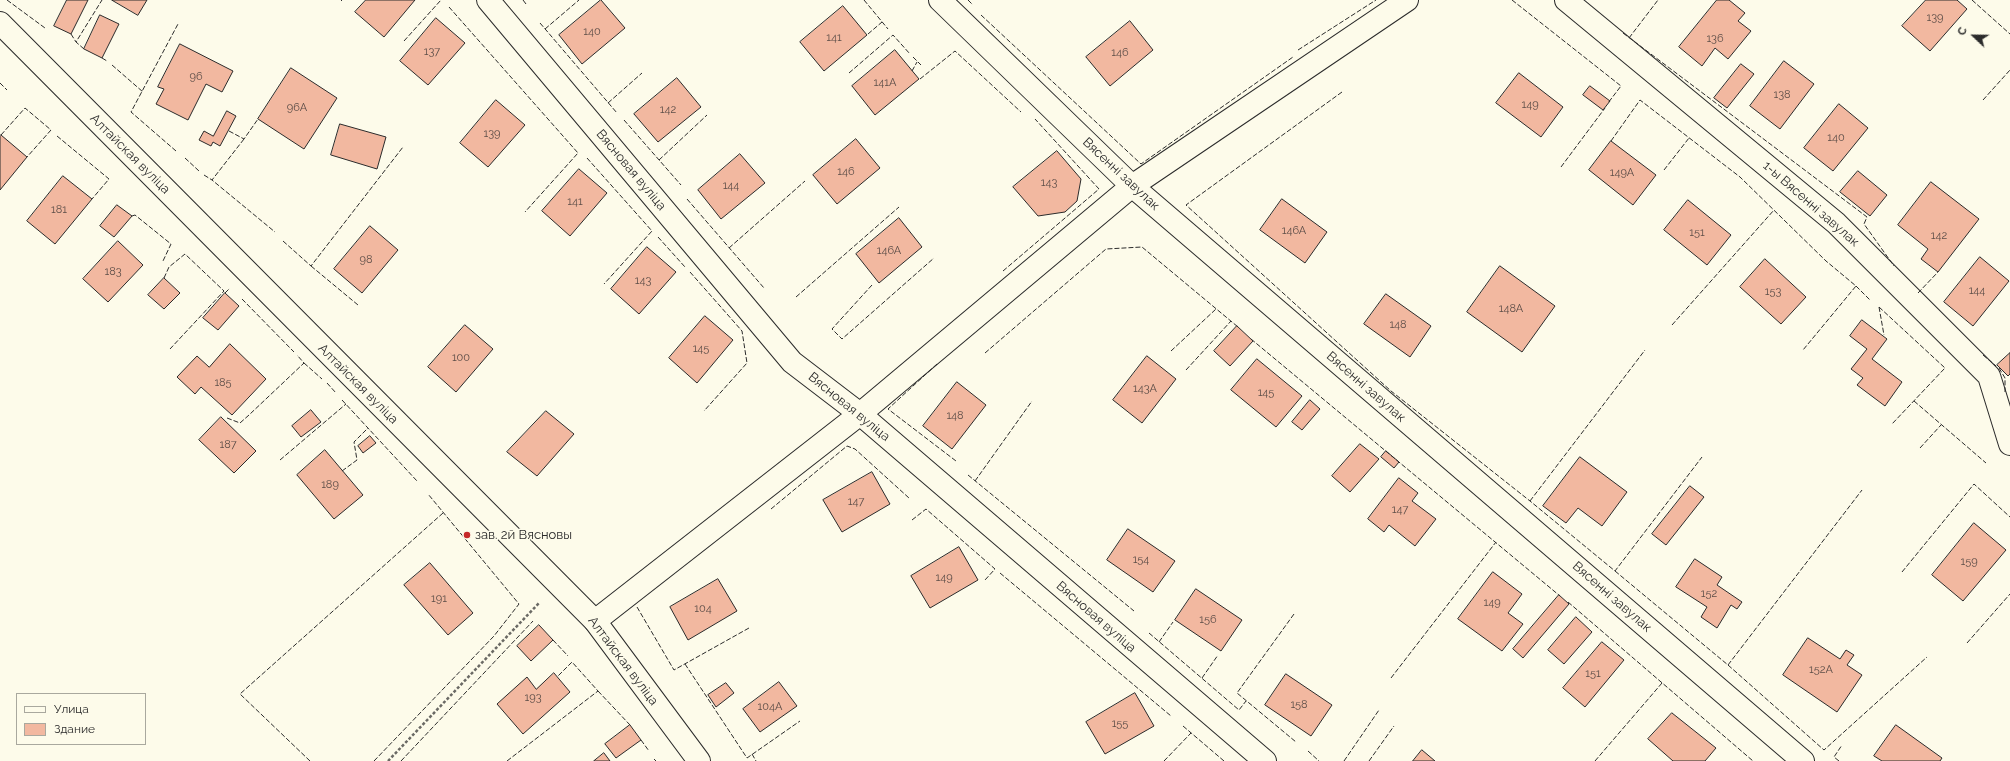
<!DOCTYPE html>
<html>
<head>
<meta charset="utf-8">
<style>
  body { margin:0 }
  #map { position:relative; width:2010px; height:761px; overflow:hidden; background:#fdfbea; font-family:Raleway,sans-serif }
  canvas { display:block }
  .legend { position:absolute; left:16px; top:693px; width:130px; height:52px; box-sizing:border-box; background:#fdfbea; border:1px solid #a9a89e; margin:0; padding:5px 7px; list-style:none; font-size:12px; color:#2b2b2b }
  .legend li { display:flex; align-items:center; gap:8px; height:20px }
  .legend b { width:20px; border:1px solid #a9a89e }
  .north { position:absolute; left:1954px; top:16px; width:40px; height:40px; -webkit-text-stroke:3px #fdfbea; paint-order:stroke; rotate:292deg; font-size:11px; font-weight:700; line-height:16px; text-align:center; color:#2b2b2b }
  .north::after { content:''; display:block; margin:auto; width:14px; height:18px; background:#2b2b2b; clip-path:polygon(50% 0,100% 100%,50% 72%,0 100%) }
</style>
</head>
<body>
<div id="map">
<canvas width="2010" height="761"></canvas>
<ul class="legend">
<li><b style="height:5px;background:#fdfbea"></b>Улица</li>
<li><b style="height:11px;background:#f2b8a0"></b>Здание</li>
</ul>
<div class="north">С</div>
</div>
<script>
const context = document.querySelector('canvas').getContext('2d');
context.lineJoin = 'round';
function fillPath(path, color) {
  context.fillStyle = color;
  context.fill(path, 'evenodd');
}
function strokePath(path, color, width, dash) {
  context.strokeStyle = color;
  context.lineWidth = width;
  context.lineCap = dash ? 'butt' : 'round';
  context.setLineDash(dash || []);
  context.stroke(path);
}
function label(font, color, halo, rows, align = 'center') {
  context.font = font + ' Raleway,sans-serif';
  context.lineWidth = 3;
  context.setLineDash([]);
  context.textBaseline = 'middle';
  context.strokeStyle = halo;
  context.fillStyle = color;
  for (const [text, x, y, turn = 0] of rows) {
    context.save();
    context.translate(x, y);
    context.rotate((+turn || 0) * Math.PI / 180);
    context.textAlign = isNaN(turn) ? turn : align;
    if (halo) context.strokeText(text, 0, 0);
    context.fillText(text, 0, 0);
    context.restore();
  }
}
const building = new Path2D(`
  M67 0H88L71 34 54 26Z
  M112 0H147L138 15Z
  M366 0H415L384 37 355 12Z
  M601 0 625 28 582 64 559 35Z
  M1717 0H1729L1745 13 1738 21 1751 31 1728 59 1715 48 1702 66 1679 47Z
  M1926 0H1957L1967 9 1930 51 1902 26Z
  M843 6 867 35 824 71 800 42Z
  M100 15 119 24 102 58 84 49Z
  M436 18 465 43 428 85 400 61Z
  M1130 21 1153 50 1110 86 1086 57Z
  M180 44 233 71 222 92 206 84 188 120 156 104 164 89 158 87Z
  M895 50 919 79 875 115 852 86Z
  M1784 61 1814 84 1780 129 1750 106Z
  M1741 64 1754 74 1727 108 1714 98Z
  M291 68 337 98 304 149 258 119Z
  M1519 73 1563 107 1541 137 1496 103Z
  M677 78 701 107 658 142 634 114Z
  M1590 86 1610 101 1603 110 1583 95Z
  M496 100 525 125 488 167 460 143Z
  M1839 104 1868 128 1833 171 1804 148Z
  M227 111 236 116 220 146 213 142 211 146 199 140 204 131 213 136Z
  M340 124 386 137 377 169 331 155Z
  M1 135 27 157 0 190V136Z
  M856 139 880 168 837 204 813 175Z
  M1611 141 1656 175 1633 205 1589 170Z
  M1057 151 1081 179 1077 201 1065 212 1038 216 1013 187Z
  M740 154 765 183 721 219 698 190Z
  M579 169 607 193 570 236 542 211Z
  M1858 171 1887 195 1870 216 1840 192Z
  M63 176 92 199 55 244 27 221Z
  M1931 182 1979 219 1938 272 1921 259 1928 249 1898 225Z
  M1282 199 1327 232 1305 263 1260 230Z
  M1688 200 1731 235 1707 265 1664 230Z
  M117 205 132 216 114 237 100 226Z
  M899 218 922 247 879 283 856 254Z
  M370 226 398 250 362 293 334 269Z
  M118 241 143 265 108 302 83 279Z
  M647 247 676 272 639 314 611 289Z
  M1980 257 2009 281 1973 326 1944 302Z
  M1765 259 1806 297 1781 324 1740 287Z
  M1500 266 1555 306 1522 352 1467 312Z
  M164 278 180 293 164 309 148 295Z
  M225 293 239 306 218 330 203 318Z
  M1386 294 1431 326 1410 357 1364 324Z
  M705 316 733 340 697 383 669 358Z
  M1862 320 1887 339 1872 359 1902 382 1885 406 1857 385 1863 378 1851 369 1867 349 1850 336Z
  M465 325 493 349 456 392 428 367Z
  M1237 326 1253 341 1230 366 1214 351Z
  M230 344 266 379 232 415 201 387 195 394 177 377 197 356 209 367Z
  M2010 353V374L2008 376 1997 365Z
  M1147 356 1176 379 1142 423 1113 400Z
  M1257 359 1302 396 1276 427 1231 390Z
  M957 382 986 405 952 449 923 426Z
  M1310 400 1320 409 1302 430 1292 422Z
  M311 410 321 422 301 437 292 426Z
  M546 411 574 434 537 476 507 452Z
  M221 417 256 451 234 473 199 440Z
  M370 436 376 443 363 453 358 446Z
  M1360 444 1379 459 1350 492 1332 476Z
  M325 450 363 495 334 519 297 475Z
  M1386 451 1399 462 1394 468 1381 457Z
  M1580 457 1627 492 1602 526 1578 508 1566 523 1543 506Z
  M872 472 890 504 842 532 823 500Z
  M1399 478 1418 493 1412 501 1436 519 1415 546 1389 525 1384 532 1368 519Z
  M1690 486 1704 497 1666 545 1652 534Z
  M1974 523 2006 550 1963 601 1932 575Z
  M1128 529 1175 561 1153 592 1107 560Z
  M959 547 978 580 930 608 911 576Z
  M1695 559 1722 577 1717 585 1742 602 1737 609 1731 605 1717 628 1701 617 1707 607 1676 587Z
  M430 563 473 613 448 635 404 585Z
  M1493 572 1522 594 1508 613 1523 624 1502 651 1458 619Z
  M718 579 737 611 688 640 670 607Z
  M1196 589 1242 620 1221 651 1175 620Z
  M1559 595 1569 604 1523 658 1513 649Z
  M1576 617 1592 632 1564 664 1548 650Z
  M539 625 553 640 531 661 517 646Z
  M1808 638 1840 659 1846 650 1854 655 1847 665 1862 675 1837 712 1783 675Z
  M1602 642 1624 660 1585 707 1563 688Z
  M554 673 570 692 523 734 497 704 527 677 536 689Z
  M1286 674 1332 705 1311 736 1265 705Z
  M779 682 797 706 760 732 743 709Z
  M726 683 734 693 716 707 708 695Z
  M1135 693 1154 726 1105 754 1086 722Z
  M1672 713 1716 748 1705 761H1673L1648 739Z
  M630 725 641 740 616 758 605 744Z
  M1896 725 1942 758 1940 761H1882L1874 756Z
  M1422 750 1435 761H1413Z
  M604 753 610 761H594Z`);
fillPath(building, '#f2b8a0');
strokePath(building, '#2b2b2b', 1);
const minor = new Path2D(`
  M488 0 792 362 860 414 1265 761
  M940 0 1132 186 1803 761
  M1566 0 1836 223 1989 376 2010 444
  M595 621 860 414 1132 186 1407 0`);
const major = new Path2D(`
  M0 23 595 621 699 761`);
strokePath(minor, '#2b2b2b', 24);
strokePath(major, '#2b2b2b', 24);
strokePath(new Path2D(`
  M388 761 540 602`), '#6a6964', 2.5, [3, 2]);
strokePath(minor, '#fdfbea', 22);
strokePath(major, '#fdfbea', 22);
strokePath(new Path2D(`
  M7 0 45 28
  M523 0 526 4
  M864 0 888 29
  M968 0 973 5
  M1512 0 1621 86 1608 103
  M1972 0 2010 34
  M341 1 342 0
  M449 7 578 153 525 212
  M981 15 1141 164 1293 57
  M540 23 617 113
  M545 29 579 0
  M1623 33 1867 217 1864 224 1894 266
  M71 34 76 42
  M868 34 882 22
  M1629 38 1658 0
  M404 41 441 0
  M84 49 76 42 102 0
  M1298 50 1376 0
  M913 57 921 65
  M102 58 107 61
  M112 65 143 92
  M912 71 917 62
  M849 73 893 35 910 54
  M920 79 955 51 1021 112
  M0 83 7 90
  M1342 92 1186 205 1391 391 1530 501 1615 571 1702 457
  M1983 100 2010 70
  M608 103 642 73
  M624 120 681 185
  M229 131 244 139 258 119
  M1 135 25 108 51 130 27 157
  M57 136 109 179 92 199
  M244 139 212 180 275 232
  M1611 141 1640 100 1740 177 1826 261 1856 286 1803 350
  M176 151 131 112 178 24
  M185 158 199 171
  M587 158 652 231 604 284
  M659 160 707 115
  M1561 167 1605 108
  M1664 170 1689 138
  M204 175 212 180
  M687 199 764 288
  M132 216 135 215 171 244 163 261
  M658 237 685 267
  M283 241 311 266 403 147
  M729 248 805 181
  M311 266 358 305
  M1003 271 1099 189 1035 119
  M690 272 742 331 747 363 704 411
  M164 278 169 267 185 254 224 291 170 349
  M872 285 832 329 842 339 934 258
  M1856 286 1870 300
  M225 293 230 288
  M1918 293 1938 272
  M796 297 899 207
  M242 299 294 352
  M1879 307 1945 368 1892 424
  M1879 307 1884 335
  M1672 325 1774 210
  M1251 339 1560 596
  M1171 351 1216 309
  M985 353 1106 249 1142 247 1238 327
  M1983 355 1996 366
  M304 363 322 379
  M937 364 888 409 956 461
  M1999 368 2005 378V392
  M1186 370 1231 321
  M327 383 336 393
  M342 400 417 481
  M1914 401 1986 463
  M227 418 240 423 249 415 304 363 297 355
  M1920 448 1941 425
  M280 460 346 404
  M342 471 357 460 354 442 368 428
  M968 475 1134 611
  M975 481 1032 401
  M1530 501 1645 350
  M771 509 847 446 855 449 909 498
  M912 520 926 509 995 569 985 580
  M1615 571 1728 665 1824 750 1927 657
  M1902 572 1974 484 2010 517
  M1000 573 1171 716
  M1568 602 1753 761
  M637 607 674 670 749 628
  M1294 614 1237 693 1296 742
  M1149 633 1239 710 1246 701
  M553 640 568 656
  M1159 642 1173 622
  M1967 643 2010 594
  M685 664 747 758 800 721
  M1728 665 1862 490
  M1202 678 1218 655
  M1391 678 1496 542
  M598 691 630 725
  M1183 726 1224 761
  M641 740 649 751
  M1308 751 1319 761
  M752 754 756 761
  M654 759 656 761
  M310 761 240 694 443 513
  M374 761 494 636 519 604 428 494
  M401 761 533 621
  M507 761 598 691 572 662 557 677
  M1164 761 1191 733
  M1344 761 1379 710
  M1369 761 1394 726
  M1595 761 1662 683
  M1839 761 1834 757 1842 745`), '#2b2b2b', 1, [5, 2]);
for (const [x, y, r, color] of [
  [467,535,4,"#c62828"]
]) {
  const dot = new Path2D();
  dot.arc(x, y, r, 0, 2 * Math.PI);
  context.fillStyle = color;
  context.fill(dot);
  strokePath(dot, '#fdfbea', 1.5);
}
label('11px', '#5d4e48', null, [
  ["139",1935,18],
  ["140",592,32],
  ["141",834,38],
  ["136",1715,39],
  ["137",432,52],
  ["146",1120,53],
  ["96",196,77],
  ["141А",885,83],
  ["138",1782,95],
  ["149",1530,105],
  ["96А",297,108],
  ["142",668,110],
  ["139",492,134],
  ["140",1836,138],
  ["146",846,172],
  ["149А",1622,173],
  ["143",1049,183],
  ["144",731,186],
  ["141",575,202],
  ["181",59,210],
  ["146А",1294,231],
  ["151",1697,233],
  ["142",1939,236],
  ["146А",889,251],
  ["98",366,260],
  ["183",113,272],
  ["143",643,281],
  ["144",1977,291],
  ["153",1773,292],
  ["148А",1511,309],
  ["148",1398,325],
  ["145",701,349],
  ["100",461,358],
  ["185",223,383],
  ["143А",1145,389],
  ["145",1266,393],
  ["148",955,416],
  ["187",228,445],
  ["189",330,485],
  ["147",856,502],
  ["147",1400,510],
  ["154",1141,560],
  ["159",1969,562],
  ["149",944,578],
  ["152",1709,594],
  ["191",439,599],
  ["149",1492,603],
  ["104",703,609],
  ["156",1208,620],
  ["152А",1821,670],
  ["151",1593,674],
  ["193",533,698],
  ["158",1299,705],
  ["104А",770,707],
  ["155",1120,724]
]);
label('13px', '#2b2b2b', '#fdfbea', [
  ["Алтайская вуліца",130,154,45],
  ["Вясновая вуліца",631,170,50],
  ["Вясенні завулак",1121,174,43],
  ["1-ы Вясенні завулак",1811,204,41],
  ["Алтайская вуліца",358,384,45],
  ["Вясенні завулак",1366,387,41],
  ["Вясновая вуліца",849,407,39],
  ["Вясенні завулак",1612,597,41],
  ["Вясновая вуліца",1096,617,41],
  ["Алтайская вуліца",623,661,53]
]);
label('13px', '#2b2b2b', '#fdfbea', [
  ["зав. 2й Вясновы",475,535]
], 'left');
</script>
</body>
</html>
